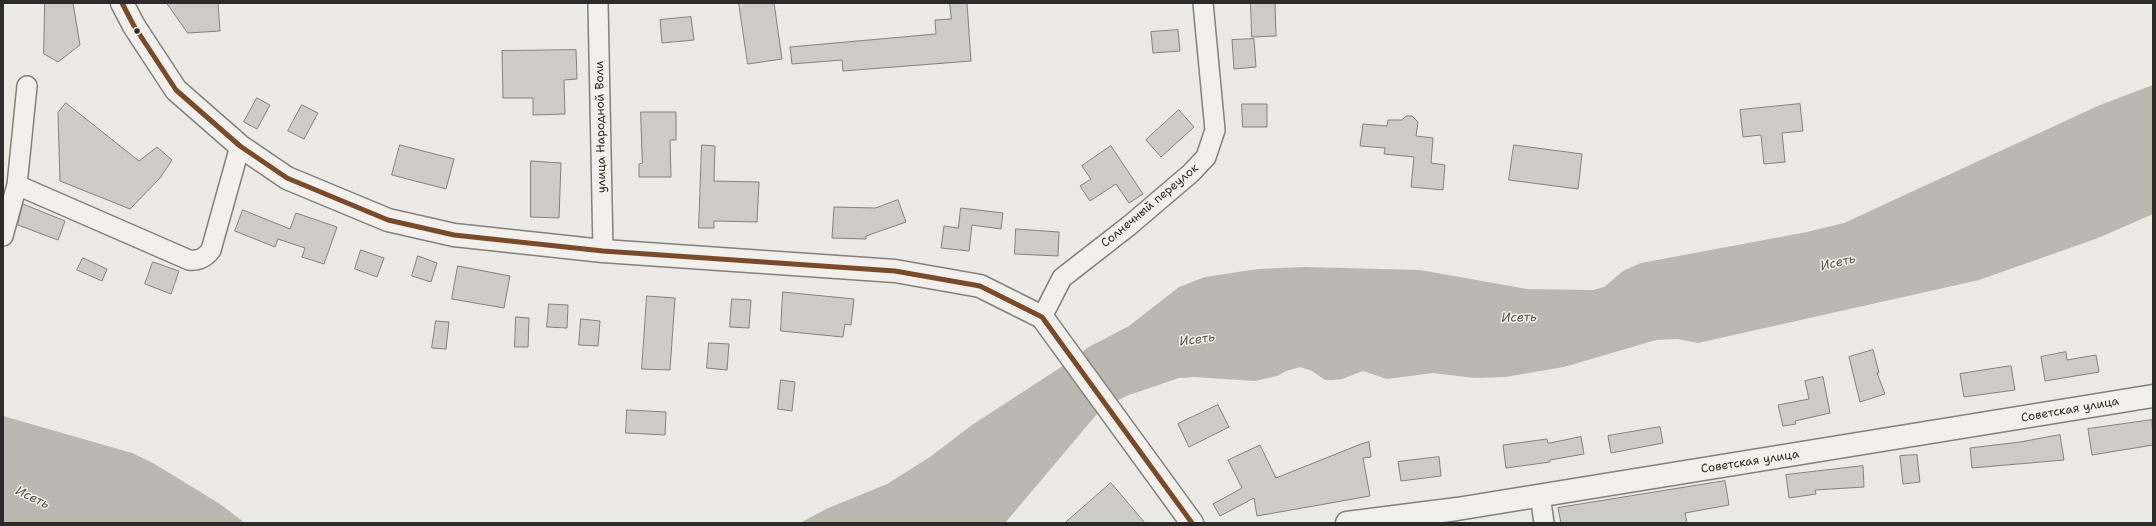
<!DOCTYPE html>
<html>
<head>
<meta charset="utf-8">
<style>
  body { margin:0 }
  #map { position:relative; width:2156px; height:526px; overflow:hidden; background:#eceae4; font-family:"Shantell Sans",sans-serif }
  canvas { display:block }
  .frame { position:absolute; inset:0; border:4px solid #2b2b2b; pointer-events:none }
</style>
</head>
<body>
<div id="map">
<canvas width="2156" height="526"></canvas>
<div class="frame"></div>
</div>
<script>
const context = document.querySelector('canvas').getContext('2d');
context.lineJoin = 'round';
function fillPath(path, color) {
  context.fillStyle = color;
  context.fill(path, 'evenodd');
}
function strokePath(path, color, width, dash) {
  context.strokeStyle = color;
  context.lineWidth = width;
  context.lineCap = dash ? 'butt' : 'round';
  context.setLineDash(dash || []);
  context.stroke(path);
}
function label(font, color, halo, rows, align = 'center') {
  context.font = font + ' "Shantell Sans",sans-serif';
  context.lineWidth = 3;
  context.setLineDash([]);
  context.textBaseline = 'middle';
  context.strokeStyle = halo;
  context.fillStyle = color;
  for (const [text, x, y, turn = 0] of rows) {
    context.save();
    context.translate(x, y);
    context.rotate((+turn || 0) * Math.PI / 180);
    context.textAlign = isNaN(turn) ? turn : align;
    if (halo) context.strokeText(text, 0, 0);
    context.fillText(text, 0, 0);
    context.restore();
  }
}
fillPath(new Path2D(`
  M2153 85V214L2098 238 1979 280 1698 343 1678 339 1656 340 1564 367 1505 377 1474 378 1433 373 1387 379 1363 371 1342 379 1333 380H1325L1312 371 1300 367 1286 371 1277 376 1255 381 1194 377 1179 378 1129 395 1110 404 1097 414 1005 523H800L826 509 887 484 930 457 972 425 1072 360 1087 348 1129 326 1179 287 1205 277 1258 269 1305 267 1420 270 1527 289 1593 290 1604 287 1623 271 1641 263 1807 232 1844 223 2100 105Z
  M3 416 132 453 153 463 220 504 245 523H3Z`), '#bab8b0');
const building = new Path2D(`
  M45 3H73L80 45 58 62 44 54Z
  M167 3H218L220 31 188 33Z
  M739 3H774L782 59 748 64Z
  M950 3H967L971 61 843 71 842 60 792 64 790 47 936 34 935 20 951 19Z
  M1251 3H1275L1276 36 1252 37Z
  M691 17 694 40 662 43 660 20Z
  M1178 30 1180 51 1153 53 1151 32Z
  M1254 39 1256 67 1234 69 1232 40Z
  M576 50 577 79 564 80 565 114 533 115V98H503L502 51Z
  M257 98 270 105 257 129 244 122Z
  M66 103 139 161 157 147 172 160 160 178 130 209 60 181 58 113Z
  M1242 104H1267V127H1243Z
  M1800 104 1803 131 1782 133 1785 162 1764 164 1761 135 1743 137 1740 110Z
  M302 105 318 113 304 139 288 131Z
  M1179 110 1194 127 1161 157 1146 140Z
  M641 112H676V140H670L671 177H639V164L642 163Z
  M1407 116H1412L1418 122 1416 136 1433 138 1431 163 1445 165 1443 190 1411 187 1414 157 1384 154 1385 148 1360 146 1363 124 1387 126 1388 120H1401Z
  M400 145 454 159 446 189 392 175Z
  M702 145 715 146 714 181 759 182 757 222 714 221V228H699Z
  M1514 145 1582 154 1578 189 1509 180Z
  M1111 146 1143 194 1129 203 1116 184 1090 201 1080 186 1091 179 1082 166Z
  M531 161 561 163 559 218 531 217Z
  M898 200 906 222 866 236V239L832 238 834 207 875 208Z
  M23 204 65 221 58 240 18 225Z
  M961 208 1003 213 1001 229 972 225 969 251 941 248 944 226 958 228Z
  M243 210 290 229 296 213 337 227 324 264 302 257 305 248 278 239 275 247 235 231Z
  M1016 229 1059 232 1058 256 1015 254Z
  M361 250 384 258 377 277 355 269Z
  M418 256 437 263 431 282 412 276Z
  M83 258 107 269 102 281 77 270Z
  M153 262 179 271 171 294 145 284Z
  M458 266 510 276 504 308 452 299Z
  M783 292 854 299 851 325 845 324 843 337 781 331Z
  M647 296 675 298 670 370 642 369Z
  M732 299 751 300 749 328 730 327Z
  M549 304 568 305 567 328 547 327Z
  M516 317 529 318 528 347H515Z
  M581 319 600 321 598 346 579 345Z
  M436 321 449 322 446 349 432 348Z
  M709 343 729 344 727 370 707 368Z
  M1873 350 1879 373H1877L1885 394 1860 402 1849 357Z
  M2066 352 2067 360 2096 355 2099 372 2045 381 2041 357Z
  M2011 366 2015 390 1964 397 1960 374Z
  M1823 377 1830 413 1795 421 1796 424 1783 426 1778 405 1809 399 1805 381Z
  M781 380 795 382 792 411 778 409Z
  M1218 405 1229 427 1189 447 1178 424Z
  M627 410 666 412 665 435 626 433Z
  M2152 420 2153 445 2092 455 2088 429Z
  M1660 427 1663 443 1611 453 1608 436Z
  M2060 435 2064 460 1972 468 1970 448 2020 442Z
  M1581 437 1584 454 1550 460V462L1506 468 1503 445 1547 439 1548 443Z
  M1369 442 1371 457 1363 458 1370 496 1257 516 1254 498 1220 516 1213 504 1242 488 1228 460 1260 445 1276 478 1361 444Z
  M1917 455 1920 482 1903 484 1900 456Z
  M1439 457 1441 476 1401 481 1398 462Z
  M1863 466 1864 487 1815 490 1816 494 1789 498 1786 475Z
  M1725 481 1729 505 1685 513 1687 523H1561L1558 508Z
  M1111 483 1145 523H1065Z`);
fillPath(building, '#ceccc8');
strokePath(building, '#82817e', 1);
const street = new Path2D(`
  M598 3 603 251
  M17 185 189 260C199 261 205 258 211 250L240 146
  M3 236 17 185 27 86
  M1042 317 1062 278 1130 225 1191 173 1206 157 1215 130 1203 3
  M1540 495 1544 523`);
const secondary = new Path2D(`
  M122 3 134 26 176 90 240 146 287 178 388 220 454 235 603 251 895 271 980 286 1042 317 1192 523
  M1347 523 1457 509 2153 396`);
strokePath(street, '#82817e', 22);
strokePath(secondary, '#82817e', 25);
strokePath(street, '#f1f0ec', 19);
strokePath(secondary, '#f1f0ec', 22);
strokePath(new Path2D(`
  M122 3 134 26 176 90 240 146 287 178 388 220 454 235 603 251 895 271 980 286 1042 317 1192 523`), '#7a4b2a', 5);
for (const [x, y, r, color] of [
  [137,31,3.5,"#2b2b2b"]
]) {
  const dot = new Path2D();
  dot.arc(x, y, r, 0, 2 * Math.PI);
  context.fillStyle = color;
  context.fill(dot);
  strokePath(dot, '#f7f3e8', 1.5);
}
label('12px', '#2b2b2b', '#f7f3e8', [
  ["улица Народной Воли",601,127,-91],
  ["Солнечный переулок",1150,206,-40],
  ["Советская улица",2070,410,-10],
  ["Советская улица",1750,462,-9]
]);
label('italic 13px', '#555552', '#f7f3e8', [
  ["Исеть",1838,263,-13],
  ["Исеть",1519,318,-1],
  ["Исеть",1197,340,-8],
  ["Исеть",32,498,26]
]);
</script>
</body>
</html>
